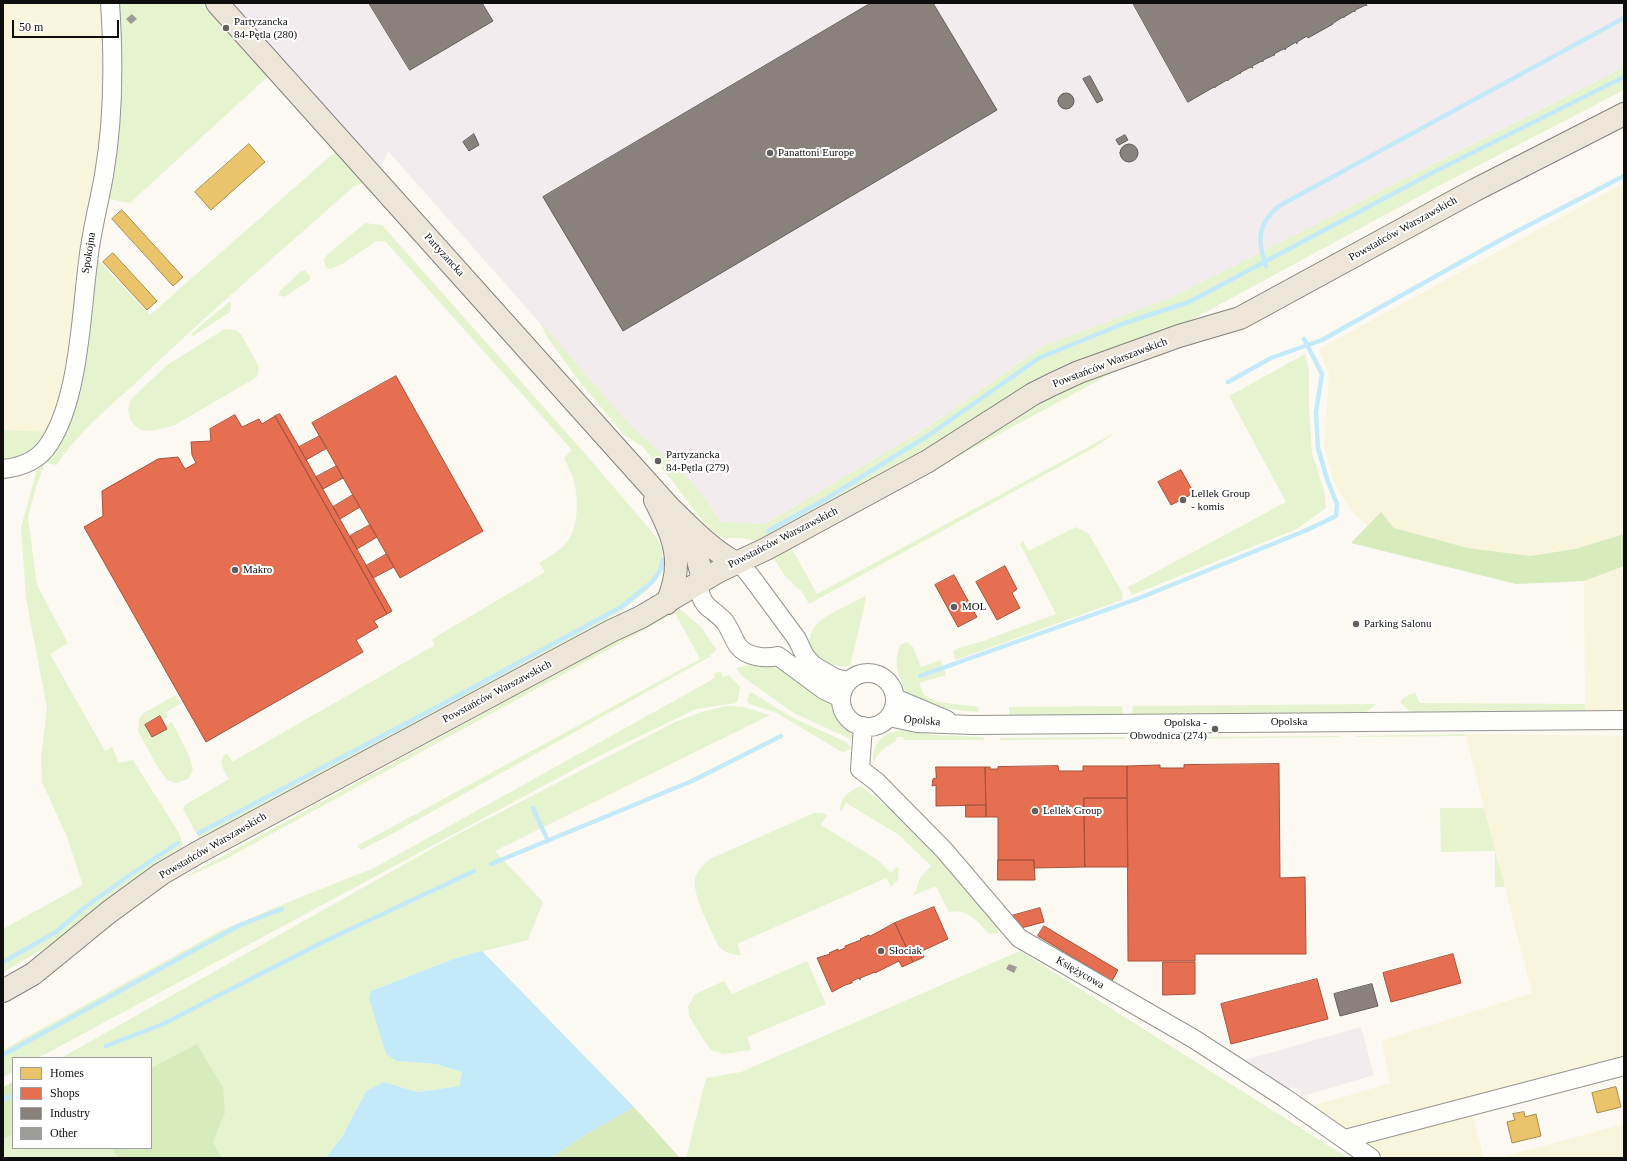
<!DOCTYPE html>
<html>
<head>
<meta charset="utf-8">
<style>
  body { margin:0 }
  #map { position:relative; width:1627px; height:1161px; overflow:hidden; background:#fbf9f2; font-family:Georgia,serif }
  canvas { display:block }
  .frame { position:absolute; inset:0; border:4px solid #0e0e0e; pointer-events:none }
  .legend { position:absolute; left:12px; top:1057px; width:140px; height:92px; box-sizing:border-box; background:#fff; border:1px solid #9f9f9f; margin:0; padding:5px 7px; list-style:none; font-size:12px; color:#0e0e0e }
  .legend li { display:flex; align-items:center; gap:8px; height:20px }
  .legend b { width:20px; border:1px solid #9f9f9f }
  .scale { position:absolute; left:12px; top:20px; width:107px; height:18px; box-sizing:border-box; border:2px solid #0e0e0e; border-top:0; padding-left:5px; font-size:12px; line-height:14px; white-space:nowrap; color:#0e0e0e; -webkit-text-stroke:3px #fff; paint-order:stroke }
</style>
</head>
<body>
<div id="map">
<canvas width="1627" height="1161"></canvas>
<div class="frame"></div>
<ul class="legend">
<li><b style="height:11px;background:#e9c46a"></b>Homes</li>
<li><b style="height:11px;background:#e76f51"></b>Shops</li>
<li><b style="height:11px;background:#8a817c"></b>Industry</li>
<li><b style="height:11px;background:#9e9c98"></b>Other</li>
</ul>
<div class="scale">50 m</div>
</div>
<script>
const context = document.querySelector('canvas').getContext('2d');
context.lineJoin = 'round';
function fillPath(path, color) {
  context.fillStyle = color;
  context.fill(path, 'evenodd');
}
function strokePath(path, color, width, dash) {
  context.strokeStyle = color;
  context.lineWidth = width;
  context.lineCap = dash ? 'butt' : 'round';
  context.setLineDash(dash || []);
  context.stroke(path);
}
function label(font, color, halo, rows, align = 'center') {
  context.font = font + ' Georgia,serif';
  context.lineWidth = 4;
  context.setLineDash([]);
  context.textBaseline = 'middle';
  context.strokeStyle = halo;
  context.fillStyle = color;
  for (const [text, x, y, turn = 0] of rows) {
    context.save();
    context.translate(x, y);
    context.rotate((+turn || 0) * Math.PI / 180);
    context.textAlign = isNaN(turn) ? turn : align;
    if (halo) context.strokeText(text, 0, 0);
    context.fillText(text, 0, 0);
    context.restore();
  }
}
fillPath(new Path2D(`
  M217 3H1624V67L1177 295 1043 346 928 427 765 524 721 522 703 495 680 470 631 426 388 151 376 179Z
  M1361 1027 1374 1075 1300 1097V1091L1292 1087 1284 1090 1242 1061Z`), '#f2ecef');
fillPath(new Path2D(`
  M3 3H110L113 89 56 432 3 430Z
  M1624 183V534L1575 549 1530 556 1468 548 1394 528 1381 512 1367 526 1350 509 1335 484 1324 446 1329 374 1319 349Z
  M1620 567 1624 575V714H1585L1584 581Z
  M1465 734 1624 736V1071L1471 1109 1484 1158H1371L1301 1109 1391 1083 1381 1041 1532 993Z
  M1624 1124V1158H1498Z`), '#f9f5dd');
fillPath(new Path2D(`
  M110 3H217L276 69 130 203 99 197Z
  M1624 67V90L1431 190 1191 320 1169 330 1067 364 1047 373 937 442 758 540C751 541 746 538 740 538 733 537 727 539 721 537 704 530 677 483 661 468L664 465 656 456 652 458 642 446 624 435 579 381 547 337 540 322 631 426 680 470 703 495 721 522 765 524 928 427 1043 346 1177 295Z
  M344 144 376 179 354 186C285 248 214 308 147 372 116 402 80 429 57 465L45 463 35 490 28 518 37 585 68 643 50 654 105 751 112 747 119 763 133 760 179 833 183 844 181 852 61 939 3 972V929L83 885 67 837 42 782 41 758 47 708 26 598 21 527 37 469 44 463 33 461 3 469V430L56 432 89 250 150 315Z
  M365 223 382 225 588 457 658 539 662 549V557H666C663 583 638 597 620 612L383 742 200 840 183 809 185 805 229 779C224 771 216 760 227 753L232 762 435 645 432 639 545 572 539 563C549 557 563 549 569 539 579 523 578 499 574 481 572 473 567 465 564 458L572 450 385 241 375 242 344 263 330 269 326 267 324 260 327 255Z
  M305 270 310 277 309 281 284 297 279 295V292L301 271Z
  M229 302 231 303 230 312 193 336 191 335 192 333Z
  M225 329 235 330 241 334 259 367 257 377 173 426 150 431 142 430 135 426 130 419 128 410 131 399 167 365Z
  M1305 354 1309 370V409L1312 453 1325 494 1326 508 1297 529 1132 595 1128 587 1286 502 1229 396Z
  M1121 368 791 547 817 594 1116 432 1095 447 809 604 802 592 785 576 774 559V556L1061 390Z
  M1076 527 1089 534 1123 594 1122 600 956 660 953 652 956 649 983 641 1056 614 1020 544 1023 541 1029 551Z
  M865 596 866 599 850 666C834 667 828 664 816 654 804 645 811 628 821 620 834 611 851 604 865 596Z
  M680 609 701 627 716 649 715 652 710 655 711 656 392 834 361 850 357 846 700 659 675 613 222 861 189 876 188 875 672 610 674 613Z
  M907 642 913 647 921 667 941 660 946 675 919 683 924 695 938 702 979 707 978 712C957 710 921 708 906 692 903 689 902 682 900 678 895 666 896 657 900 645Z
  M748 665C757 667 767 666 776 667 788 670 818 694 827 703L830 701 842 723 848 729 854 739 848 738 794 713 743 677 736 668Z
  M720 671 723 677 729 675 740 687 738 700 736 703 696 709 599 756 38 1058H13V1072L3 1077V1050L218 932 286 903 374 868 715 678 714 674Z
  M751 692 791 717 846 742 852 748 844 752 840 751 777 713 750 704 747 701 749 694Z
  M1415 693 1420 703 1585 704V714H1420L1409 711 1401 703V700L1408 695Z
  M176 695 180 704 166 712 168 717 162 720 160 716 145 725 152 737 167 729 165 726 172 722 189 756 193 769 188 779 176 783 167 780 157 766 138 731 139 720 142 714Z
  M1376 704 1368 711 1357 714 1132 715 1133 706Z
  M726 706 743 707 770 715 495 851 543 902 528 940 456 958 371 991 397 1061 436 1064 462 1072 459 1086 418 1092 384 1082 366 1091 343 1135 326 1158H222L213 1142 225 1113 197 1045 151 1068V1058H61L458 834 677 721 702 712Z
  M1122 706 1123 716 1009 717V707Z
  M903 730 935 735 983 737 985 740H904L903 737H897L896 741C886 746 877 753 873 764 872 742 883 732 903 730Z
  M1465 734V736L1356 737V736Z
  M1339 736V737L1182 739V737Z
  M1125 737V739L1000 740 1001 738Z
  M861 786 904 820 927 844 1000 925 998 933 989 934C977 921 968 908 949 912L936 886 912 896 916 891 920 878 931 866 898 834 846 803 841 812C837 800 851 789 861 786Z
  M1440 808H1484L1505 887H1495V851L1441 852Z
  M814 813H822L827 815 821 825 878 860 891 873 897 867 899 868 898 880 891 887 886 878 737 944 741 955C732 955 726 953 719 947 712 932 692 895 695 879 697 871 703 865 710 859Z
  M1020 951 1348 1158H686L706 1078 741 1072Z
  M807 961 826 1004 747 1037 751 1049 750 1050 724 1054 711 1050 703 1039 689 1016 688 1007 695 994 724 981 732 994Z
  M13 1134V1148H111L118 1158H3V1139Z`), '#e6f3cf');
fillPath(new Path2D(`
  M1381 512 1394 528 1468 548 1530 556 1575 549 1624 534V566L1584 581 1516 584 1351 543Z
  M197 1044 223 1088 225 1113 213 1142 222 1158H118L111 1148H151V1068Z
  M13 1082V1134L3 1139V1087Z
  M634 1107 680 1158H551L588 1133Z`), '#d7ebbd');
fillPath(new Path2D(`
  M482 951 634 1107 588 1133 551 1158H326L343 1135 366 1091 384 1082 418 1092 459 1086 462 1072 436 1064 397 1061 386 1054 369 998 371 991 456 958Z`), '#c4eaf9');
const homes = new Path2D(`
  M249 144 265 162 211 210 195 192Z
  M122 210 183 277 173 286 112 219Z
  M113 253 157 301 147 310 103 262Z
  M1616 1087 1621 1107 1597 1113 1592 1093Z
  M1524 1112 1525 1117 1536 1114 1541 1136 1512 1143 1507 1122 1515 1120 1513 1114Z`);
fillPath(homes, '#e9c46a');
strokePath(homes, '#a78d4e', 1);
const shops = new Path2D(`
  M396 376 483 531 400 578 312 423Z
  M280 414 299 447 392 611 387 614 275 416Z
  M235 415 242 427 259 419 262 424 275 416 387 614 374 621 378 627 356 640 363 652 206 742 84 527 103 516 102 491 158 459 178 457 185 469 196 463 192 455 191 442 211 441 210 429Z
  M320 436 327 448 306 460 299 447Z
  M337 466 343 478 323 489 316 477Z
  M1181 470 1194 493 1171 505 1158 482Z
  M353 495 360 507 340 519 333 507Z
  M370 525 377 537 357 549 350 536Z
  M387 554 394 567 373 578 366 566Z
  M1005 566 1017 589 1012 593 1020 608 997 620 976 582Z
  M954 575 977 617 958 627 935 585Z
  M160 716 167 729 152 737 145 725Z
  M1279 764 1280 878 1305 877 1306 954H1195V961H1128L1127 766 1160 765V768H1184V765Z
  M1058 766 1059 771H1083V766H1127V798H1084L1085 867 1034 868V860H998V817H986L985 767H990V769H998V767Z
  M936 767H985L986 805 936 806V785L932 786 933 779 936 778Z
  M1084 798H1127L1128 867H1085Z
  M966 805H986V817H966Z
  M998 860H1034L1035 880H998Z
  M934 907 948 939 922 951 924 957 913 962 895 923Z
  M1040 908 1044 922 1021 928 1011 916Z
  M895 923 913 962 902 967 899 961 875 973V972L860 978V980L859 978 852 981V983L845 985 832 992 817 958 830 954 829 953 838 949V951L845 948V946L861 940 860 939 869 935 870 936Z
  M1044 926 1118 970 1112 981 1038 936Z
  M1453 954 1461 983 1391 1002 1383 973Z
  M1163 962H1195V994L1163 995Z
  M1317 979 1328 1019 1231 1044 1221 1004Z`);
fillPath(shops, '#e76f51');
strokePath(shops, '#a6523d', 1);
const industry = new Path2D(`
  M369 3H482L493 21 410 70Z
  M871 3H933L997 110 623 331 543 197Z
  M1133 3H1369L1366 4 1367 6 1366 5 1355 10V12L1354 11 1344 17V18L1343 17 1333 23V24L1308 38 1307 36 1297 42V44L1296 42 1286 48 1285 50V48L1274 54 1275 55H1274L1263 60V62L1262 61 1252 66 1253 68 1251 67 1241 72 1240 74V73L1228 80V81L1227 80 1215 87V88L1214 87 1188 102Z
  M1090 76 1103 100 1097 103 1083 79Z
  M1058 101a8 8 0 1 1 16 0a8 8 0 1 1-16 0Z
  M474 134 479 145 469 151 463 142Z
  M1125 135 1128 140 1119 145 1116 140Z
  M1120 153a9 9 0 1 1 18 0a9 9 0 1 1-18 0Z
  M1372 984 1378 1006 1340 1016 1334 994Z`);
fillPath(industry, '#8a817c');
strokePath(industry, '#655e5b', 1);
strokePath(new Path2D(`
  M1266 266C1257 240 1257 224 1279 206L1624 18
  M1228 382 1271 358 1322 340 1502 239 1624 176
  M768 531 826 499 929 435 1039 358 1125 323 1189 302 1430 174 1624 77
  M920 676 1137 599 1307 530 1336 516 1337 504 1327 479 1318 448 1316 412 1322 374 1304 339
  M533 808 548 841
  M199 833 439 706 621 607 652 582 660 571 663 560
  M491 864 692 781 781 736
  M3 962 56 932 84 908 127 877 178 843
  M106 1046 163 1024 321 943 474 871
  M3 1055 240 925 282 909
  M3 1100 13 1095`), '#c4eaf9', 4.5);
fillPath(new Path2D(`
  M132 14 137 19 131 24 126 19Z
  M1009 964 1017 967 1014 973 1006 969Z`), '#9e9c98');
const minor = new Path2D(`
  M3 469C22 467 39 460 49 444 79 399 81 315 88 262 91 232 99 204 104 175 114 118 114 61 110 3
  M736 563 744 568 752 578 797 639 805 656 813 665 835 678 848 681
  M700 570C698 583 698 598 708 607 714 612 720 616 725 622 730 629 733 638 738 646 747 657 765 659 778 656L824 690 841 698
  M841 700a27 27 0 1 1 54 0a27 27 0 1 1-54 0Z
  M895 698 947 720
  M889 717 917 723 973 725 1624 720
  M863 726 860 769 877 782 944 850 1019 938 1194 1039 1285 1098 1371 1158
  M1345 1139 1624 1066`);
const major = new Path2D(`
  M217 3 670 508C691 528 710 549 736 563
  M655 500C674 538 685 561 667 603
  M680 529 697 556 700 568
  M3 991 33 974 109 912 161 874 197 853 611 631 641 617 719 571 766 549 928 461 1033 394 1053 384 1079 372 1179 336 1240 318 1475 190 1624 114`);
strokePath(minor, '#959491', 20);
strokePath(major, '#82817e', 24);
strokePath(minor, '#fefefd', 18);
strokePath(major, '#ede6d8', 22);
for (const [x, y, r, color] of [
  [226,28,4,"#61605e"],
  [770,153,4,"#61605e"],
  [658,461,4,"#61605e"],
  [1183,500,4,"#61605e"],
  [235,570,4,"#61605e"],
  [954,607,4,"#61605e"],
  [1356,624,4,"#61605e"],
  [1215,729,4,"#61605e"],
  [1035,811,4,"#61605e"],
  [881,951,4,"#61605e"]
]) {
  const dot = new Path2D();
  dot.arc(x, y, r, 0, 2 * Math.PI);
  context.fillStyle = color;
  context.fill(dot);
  strokePath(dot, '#fff', 1.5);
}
label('11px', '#0e0e0e', '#fff', [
  ["Partyzancka",234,22],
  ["84-Pętla (280)",234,35],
  ["Panattoni Europe",778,153],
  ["Partyzancka",666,455],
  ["84-Pętla (279)",666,468],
  ["Lellek Group",1191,494],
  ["- komis",1191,507],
  ["Makro",243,570],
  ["MOL",962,607],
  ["Parking Salonu",1364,624],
  ["Opolska -",1207,723,"right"],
  ["Obwodnica (274)",1207,736,"right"],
  ["Lellek Group",1043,811],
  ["Słociak",889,951]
], 'left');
label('11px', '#0e0e0e', '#fff', [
  ["Powstańców Warszawskich",1403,229,-29],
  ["Spokojna",89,253,-81],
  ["Partyzancka",444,255,48],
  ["Powstańców Warszawskich",1110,363,-21],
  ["Powstańców Warszawskich",783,538,-27],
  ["Powstańców Warszawskich",497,692,-28],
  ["Opolska",922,721,5],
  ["Opolska",1289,722],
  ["Powstańców Warszawskich",213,846,-30],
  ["Księżycowa",1080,973,30]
]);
</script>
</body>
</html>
